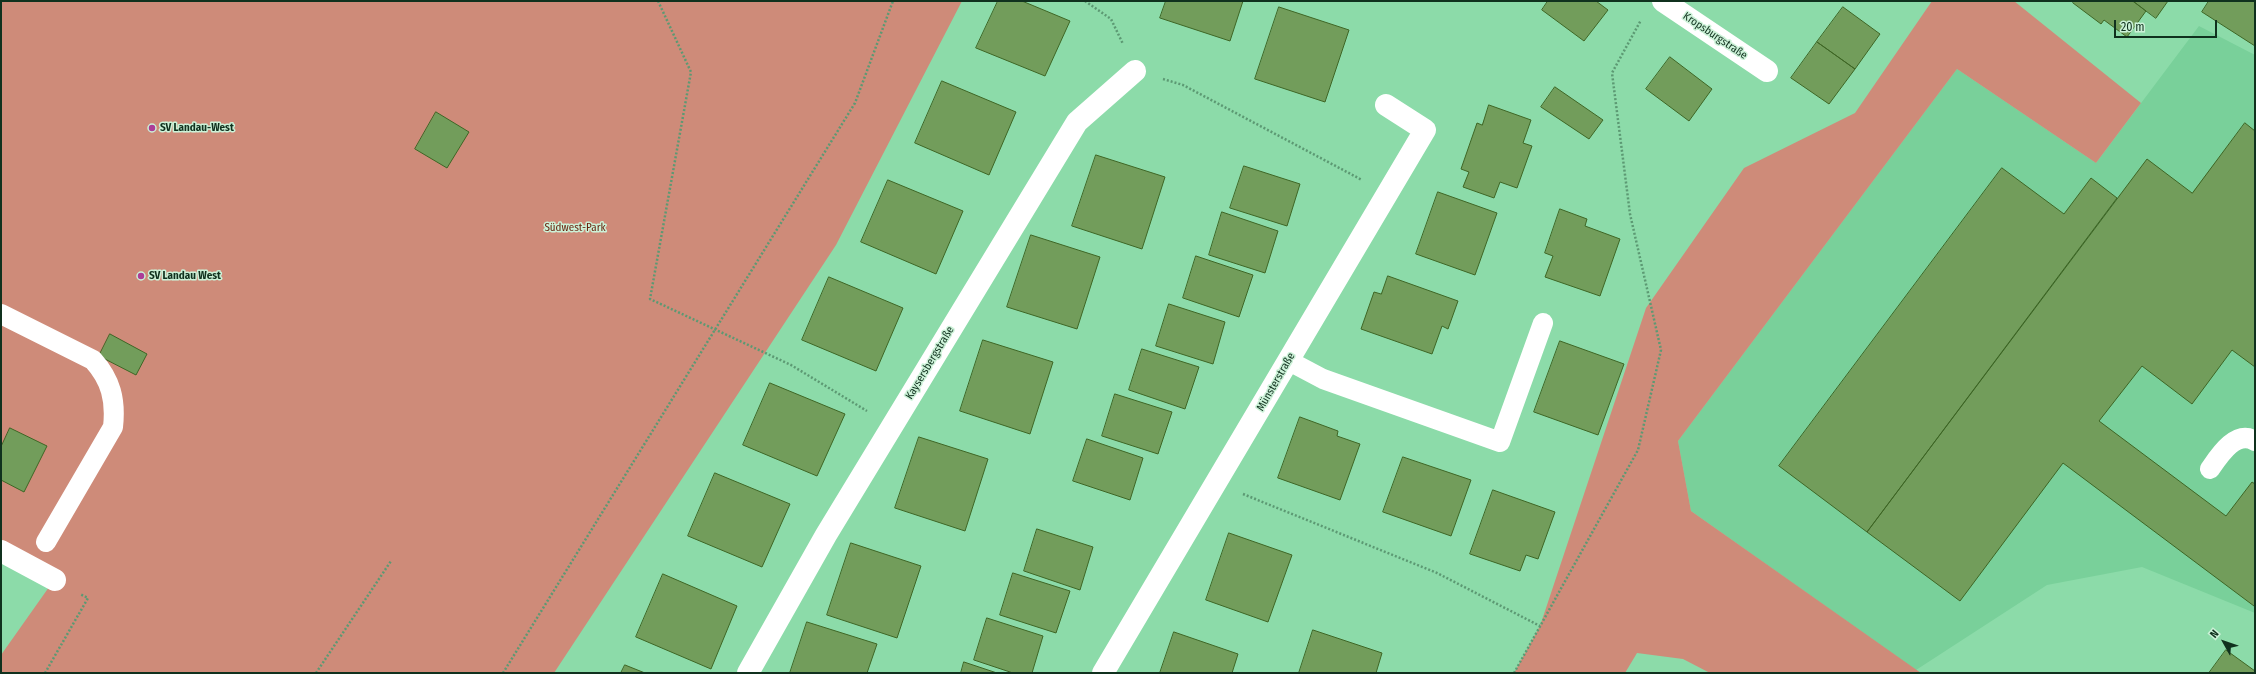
<!DOCTYPE html>
<html>
<head>
<meta charset="utf-8">
<style>
  body { margin:0 }
  #map { position:relative; width:2256px; height:674px; overflow:hidden; background:#8cdba9; font-family:"Fira Sans Condensed",sans-serif }
  canvas { display:block }
  .frame { position:absolute; inset:0; border:2px solid #10311e; pointer-events:none }
  .north { position:absolute; left:2204px; top:622px; width:40px; height:40px; -webkit-text-stroke:3px #ccf2d8; paint-order:stroke; rotate:310deg; font-size:11px; font-weight:700; line-height:16px; text-align:center; color:#10311e }
  .north::after { content:''; display:block; margin:auto; width:14px; height:18px; background:#10311e; clip-path:polygon(50% 0,100% 100%,50% 72%,0 100%) }
  .scale { position:absolute; left:2114px; top:20px; width:103px; height:18px; box-sizing:border-box; border:2px solid #10311e; border-top:0; padding-left:5px; font-size:12px; line-height:14px; white-space:nowrap; color:#10311e; -webkit-text-stroke:3px #ccf2d8; paint-order:stroke }
</style>
</head>
<body>
<div id="map">
<canvas width="2256" height="674"></canvas>
<div class="frame"></div>
<div class="north">N</div>
<div class="scale">20 m</div>
</div>
<script>
const context = document.querySelector('canvas').getContext('2d');
context.lineJoin = 'round';
function fillPath(path, color) {
  context.fillStyle = color;
  context.fill(path, 'evenodd');
}
function strokePath(path, color, width, dash) {
  context.strokeStyle = color;
  context.lineWidth = width;
  context.lineCap = dash ? 'butt' : 'round';
  context.setLineDash(dash || []);
  context.stroke(path);
}
function label(font, color, halo, rows, align = 'center') {
  context.font = font + ' "Fira Sans Condensed",sans-serif';
  context.lineWidth = 3;
  context.setLineDash([]);
  context.textBaseline = 'middle';
  context.strokeStyle = halo;
  context.fillStyle = color;
  for (const [text, x, y, turn = 0] of rows) {
    context.save();
    context.translate(x, y);
    context.rotate((+turn || 0) * Math.PI / 180);
    context.textAlign = isNaN(turn) ? turn : align;
    if (halo) context.strokeText(text, 0, 0);
    context.fillText(text, 0, 0);
    context.restore();
  }
}
fillPath(new Path2D(`
  M2199 26 2255 55V613L2142 567 2047 585 1916 670 1691 511 1678 441 1957 69 2096 163Z`), '#79d09a');
fillPath(new Path2D(`
  M1 1H962L836 245 554 673H1V655L54 580 1 551Z
  M1932 1H2014L2141 103 2096 163 1957 69 1678 441 1691 511 1921 673H1710L1683 659 1637 653 1625 673H1514L1540 626 1646 308 1744 168 1855 113Z`), '#ce8b79');
const building = new Path2D(`
  M998 1H1022L1070 21 1045 76 976 48Z
  M1166 1H1243L1230 41 1160 18Z
  M1548 1H1596L1608 10 1584 41 1542 10Z
  M2074 1H2133L2146 11 2127 37 2104 20 2101 24 2073 3Z
  M2133 1H2168L2156 18Z
  M2209 1H2255V46L2202 12Z
  M1279 7 1349 30 1325 102 1255 79Z
  M1843 7 1880 34 1855 69 1817 42Z
  M1817 42 1855 69 1829 104 1791 78Z
  M1670 57 1712 89 1689 121 1646 89Z
  M942 81 1016 112 989 175 915 143Z
  M1555 87 1603 120 1589 139 1541 107Z
  M1489 105 1531 120 1523 143 1532 146 1517 188 1500 182 1494 198 1463 187 1469 172 1461 169 1477 123 1482 125Z
  M436 112 469 132 447 168 415 149Z
  M2245 123 2255 131V367L2232 350 2192 404 2142 366 2099 421 2226 516 2252 482 2255 484V605L2254 606 2063 463 1960 601 1867 532 2147 159 2192 193Z
  M1096 155 1165 177 1142 249 1072 226Z
  M1244 166 1300 184 1287 226 1230 208Z
  M2002 168 2064 214 2091 178 2117 198 1867 532 1779 466Z
  M888 180 963 211 936 274 861 242Z
  M1438 192 1497 213 1475 275 1416 254Z
  M1560 209 1587 219 1585 226 1620 239 1600 296 1545 277 1553 256 1545 253Z
  M1222 212 1278 231 1265 273 1209 255Z
  M1031 235 1100 257 1077 329 1007 307Z
  M1196 256 1253 275 1239 317 1183 298Z
  M1388 276 1458 301 1448 329 1442 326 1432 354 1361 329 1374 292 1381 294Z
  M829 277 903 308 876 371 802 340Z
  M1169 304 1225 322 1213 364 1156 346Z
  M110 334 147 354 136 375 99 356Z
  M983 340 1053 362 1030 434 960 411Z
  M1560 341 1624 364 1598 435 1534 412Z
  M1142 349 1199 367 1185 409 1129 390Z
  M770 383 845 414 817 476 743 445Z
  M1115 394 1172 412 1158 454 1102 436Z
  M1300 417 1338 431 1337 436 1360 444 1340 500 1278 478Z
  M10 428 47 446 24 492 1 480V447Z
  M919 437 988 459 965 531 895 508Z
  M1087 439 1143 458 1130 500 1073 481Z
  M1403 457 1471 480 1451 536 1383 512Z
  M715 473 790 504 762 567 688 536Z
  M1493 490 1555 512 1538 559 1526 555 1520 571 1470 554Z
  M1037 529 1093 547 1080 590 1024 571Z
  M1229 533 1292 555 1268 622 1206 600Z
  M851 543 921 566 897 638 827 615Z
  M1013 573 1070 591 1056 633 1000 615Z
  M663 574 737 606 711 669 636 637Z
  M987 618 1043 636 1032 673H1013L974 660Z
  M807 622 877 644 867 673H790Z
  M1313 630 1382 653 1376 673H1299Z
  M1174 632 1238 654 1232 673H1160Z
  M2226 650 2255 671V673H2209Z
  M964 662 997 673H961Z
  M625 665 645 673H621Z`);
fillPath(building, '#729d5b');
strokePath(building, '#3e6625', 1);
strokePath(new Path2D(`
  M658 1 691 72 650 299 791 365 867 411
  M1085 1 1111 19 1123 44
  M1163 79 1183 85 1362 180
  M1243 494 1437 573 1540 626
  M45 673 88 598 80 594
  M316 673 391 561
  M503 673 855 103 893 1
  M1514 673 1638 450 1661 350 1630 214 1612 73 1641 20`), '#5c9973', 2.5, [2, 2]);
strokePath(new Path2D(`
  M1 314 93 360C111 380 116 400 113 427L46 542
  M1289 361 1323 379 1500 442 1543 323
  M2210 469C2219 456 2236 429 2255 441`), '#fff', 20);
strokePath(new Path2D(`
  M1663 1 1767 71
  M1 551 55 580
  M748 673 826 535 1077 122 1135 71
  M1103 673 1425 130 1386 105`), '#fff', 22);
for (const [x, y, r, color] of [
  [152,128,4,"#ac3c98"],
  [141,276,4,"#ac3c98"]
]) {
  const dot = new Path2D();
  dot.arc(x, y, r, 0, 2 * Math.PI);
  context.fillStyle = color;
  context.fill(dot);
  strokePath(dot, '#ccf2d8', 1.5);
}
label('11px', '#10311e', '#ccf2d8', [
  ["Kropsburgstraße",1715,36,34],
  ["Kaysersbergstraße",930,363,-59],
  ["Münsterstraße",1276,382,-60]
]);
label('bold 11px', '#10311e', '#ccf2d8', [
  ["SV Landau-West",160,128],
  ["SV Landau West",149,276]
], 'left');
label('11px', '#651d09', '#ccf2d8', [
  ["Südwest-Park",575,228]
]);
</script>
</body>
</html>
